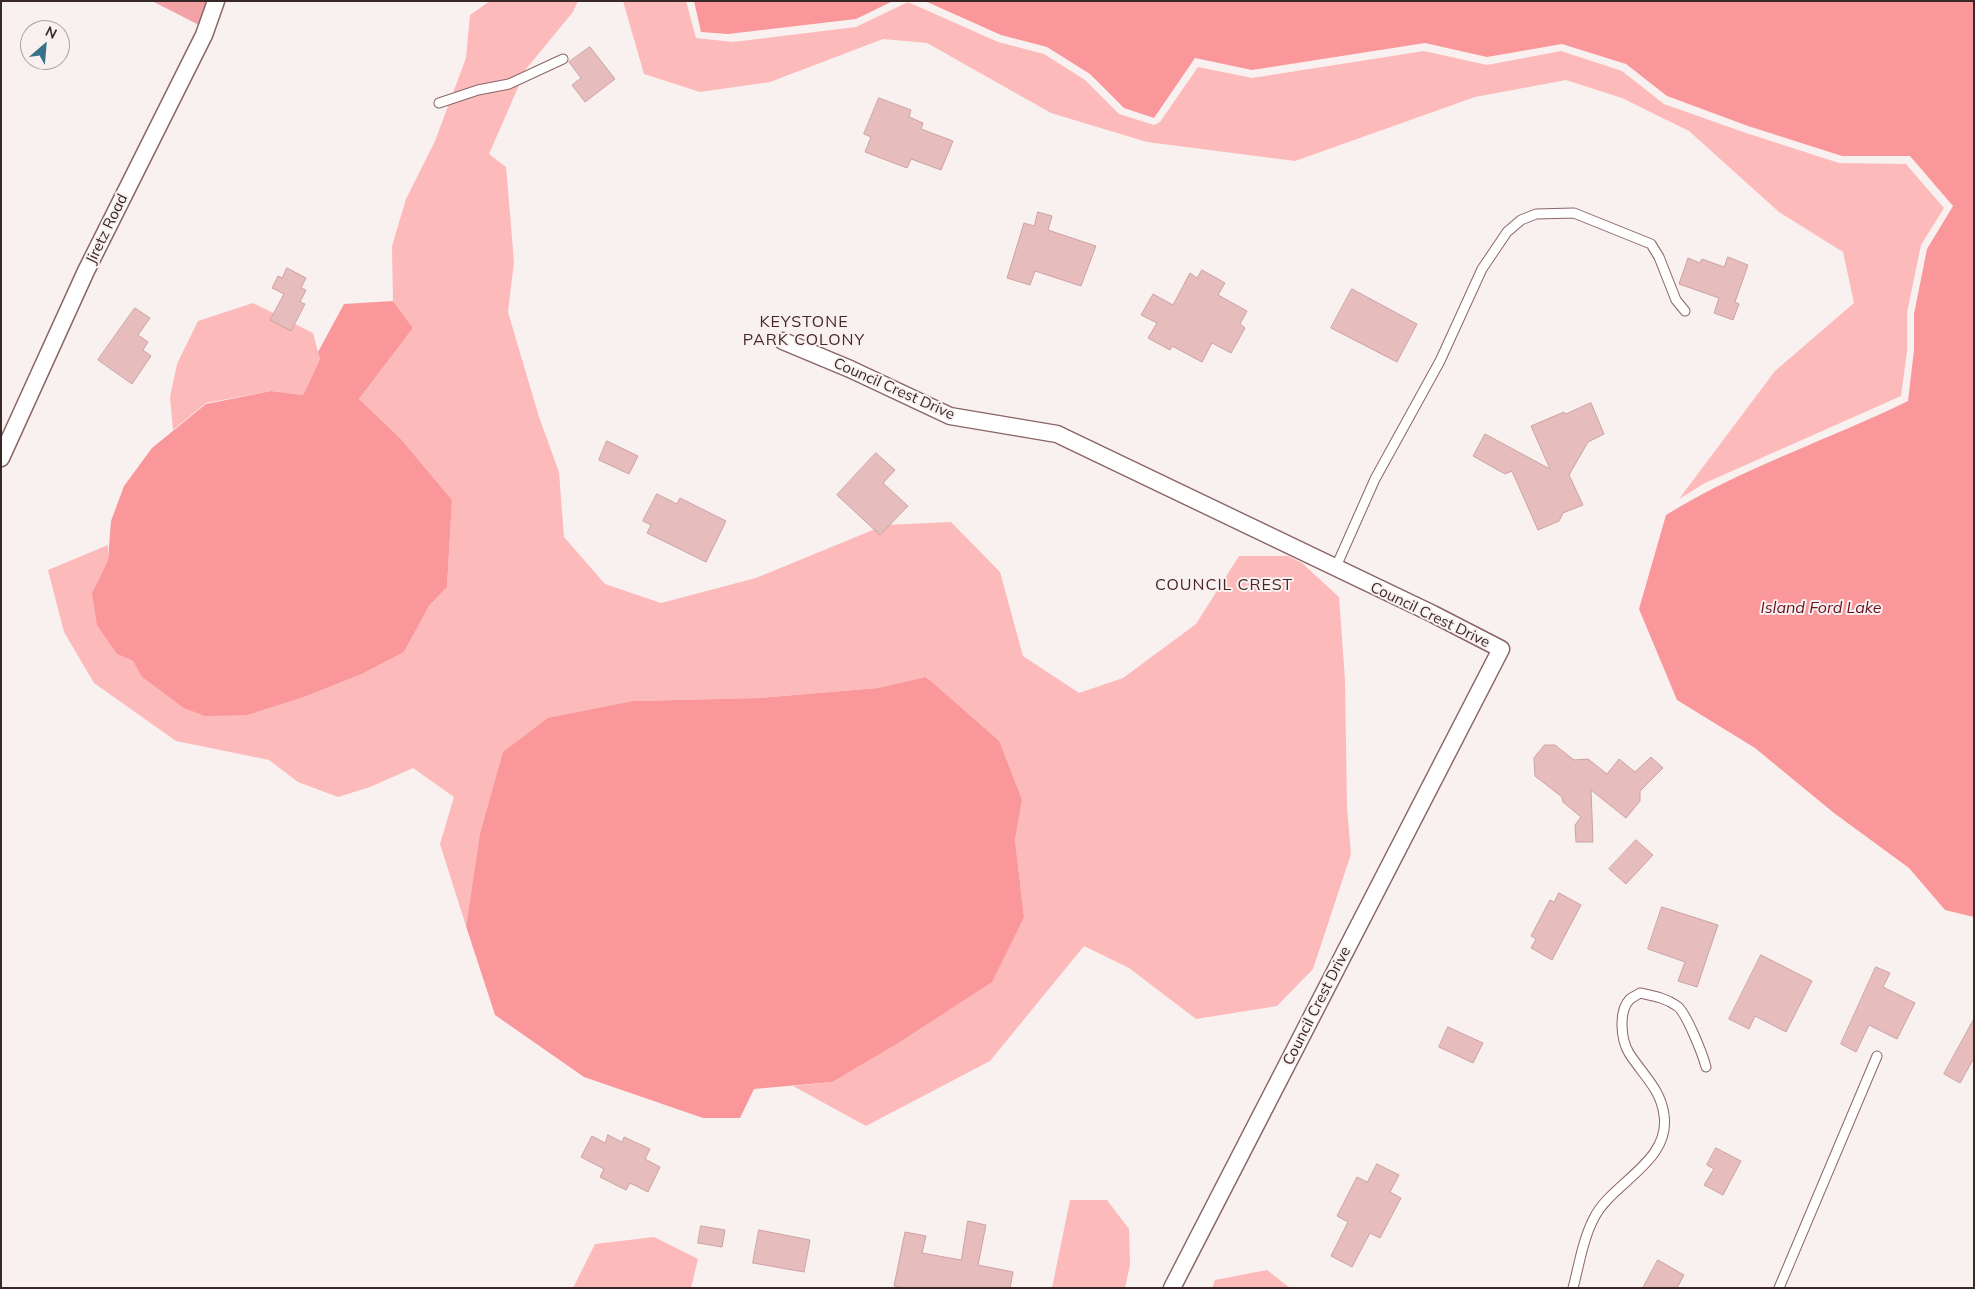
<!DOCTYPE html>
<html>
<head>
<meta charset="utf-8">
<style>
  body { margin:0 }
  #map { position:relative; width:1975px; height:1289px; overflow:hidden; background:#f9f0f0; font-family:Mulish,sans-serif }
  canvas { display:block }
  .frame { position:absolute; inset:0; border:2px solid #392828; pointer-events:none }
  .north { position:absolute; left:20px; top:20px; width:50px; height:50px; box-sizing:border-box; background:#f9f0f0; border:1px solid #aca0a0; border-radius:50%; rotate:27deg; font-size:14px; font-weight:700; line-height:20px; text-align:center; color:#392828 }
  .north::after { content:''; display:block; margin:auto; width:18px; height:22px; background:#37718a; clip-path:polygon(50% 0,100% 100%,50% 72%,0 100%) }
</style>
</head>
<body>
<div id="map">
<canvas width="1975" height="1289"></canvas>
<div class="frame"></div>
<div class="north">N</div>
</div>
<script>
const context = document.querySelector('canvas').getContext('2d');
context.lineJoin = 'round';
function fillPath(path, color) {
  context.fillStyle = color;
  context.fill(path, 'evenodd');
}
function strokePath(path, color, width, dash) {
  context.strokeStyle = color;
  context.lineWidth = width;
  context.lineCap = dash ? 'butt' : 'round';
  context.setLineDash(dash || []);
  context.stroke(path);
}
function label(font, color, halo, rows, align = 'center') {
  context.font = font + ' Mulish,sans-serif';
  context.lineWidth = 4;
  context.setLineDash([]);
  context.textBaseline = 'middle';
  context.strokeStyle = halo;
  context.fillStyle = color;
  for (const [text, x, y, turn = 0] of rows) {
    context.save();
    context.translate(x, y);
    context.rotate((+turn || 0) * Math.PI / 180);
    context.textAlign = isNaN(turn) ? turn : align;
    if (halo) context.strokeText(text, 0, 0);
    context.fillText(text, 0, 0);
    context.restore();
  }
}
fillPath(new Path2D(`
  M490 1H578L573 12 526 69 489 154 506 167 514 262 508 312 539 417 559 472 564 537 605 584 661 603 756 578 885 525 951 522 1000 572 1023 656 1079 693 1123 678 1196 624 1239 556H1288L1302 563 1339 597 1345 680 1347 807 1351 854 1313 969 1277 1006 1196 1019 1129 968 1084 946 990 1061 866 1126 793 1086 832 1082 1024 917 1015 840 1022 800 927 677 878 688 759 698 634 701 503 753 480 833 466 926 440 844 454 797 413 768 370 787 338 797 298 782 269 760 176 741 94 683 64 632 48 570 108 545V560L92 593 117 654 133 661 141 676 248 715 304 697 362 674 404 652 429 606 447 587 452 500 400 438 359 399 413 328 393 301 392 246 406 199 435 141 466 58 470 15Z
  M623 1H686L696 38 733 42 856 27 908 2 998 42 1044 54 1085 80 1119 114 1154 125 1160 122 1198 67 1252 78 1424 51 1487 65 1561 51 1622 71 1664 104 1746 133 1839 163 1906 164 1944 208 1921 245 1907 313V351L1901 396 1705 483 1679 499 1775 371 1854 303 1843 252 1779 212 1689 131 1622 98 1566 80 1475 97 1295 161 1147 142 1051 113 927 43 883 39 770 82 700 92 644 74Z
  M253 303 313 333 320 359 303 395 271 391 206 403 173 430 170 397 177 364 198 321Z
  M1070 1200H1107L1129 1229 1130 1265 1125 1288H1052Z
  M654 1237 698 1259 691 1288H573L595 1244Z
  M1267 1270 1290 1288H1212L1215 1280Z`), '#fdbaba');
fillPath(new Path2D(`
  M152 1H208L199 25Z`), '#f3a3a5');
fillPath(new Path2D(`
  M694 1H893L856 19 728 34 701 32Z
  M925 1H1974V917L1945 910 1909 868 1834 813 1755 748 1677 700 1639 609 1666 515C1742 468 1828 440 1908 401L1914 350V314L1927 249 1953 206 1910 156H1842L1748 126 1667 96 1626 64 1562 44 1487 57 1425 43 1252 70 1195 58 1154 118 1124 108 1090 74 1047 47 1001 35Z
  M393 301 413 328 359 399 400 438 452 500 447 587 429 606 404 652 362 674 304 697 248 715 205 716 184 708 141 676 133 661 117 654 97 625 92 593 108 560 111 521 124 486 152 448 206 404 271 391 303 395 320 359 318 352 344 304Z
  M926 677 999 741 1022 800 1015 840 1024 917 992 982 898 1043 832 1082 754 1089 740 1118H703L584 1077 495 1015 466 926 480 833 503 752 548 718 634 701 759 698 878 688Z`), '#fa979a');
const building = new Path2D(`
  M590 47 615 79 585 102 572 85 581 78 569 62Z
  M879 98 911 110 909 117 923 123 921 129 953 141 941 170 911 159 907 168 865 152 871 137 864 134Z
  M1038 212 1052 216 1048 230 1096 246 1081 286 1035 271 1030 285 1007 278 1024 223 1034 226Z
  M1728 257 1748 265 1735 302 1739 304 1733 320 1714 313 1719 298 1679 284 1688 258 1700 263 1702 259 1724 267Z
  M287 268 306 278 301 288 306 290 300 302 305 304 291 331 270 320 284 294 272 288 278 276 282 278Z
  M1202 270 1225 283 1218 295 1247 311 1240 324 1245 328 1231 353 1212 343 1202 362 1172 346 1170 350 1148 338 1157 323 1141 315 1153 294 1173 305 1190 273 1197 278Z
  M1352 289 1417 324 1397 362 1331 328Z
  M135 308 150 318 138 335 148 342 143 350 151 356 132 384 98 360Z
  M1591 403 1604 434 1588 442 1569 475 1583 505 1563 513 1559 521 1538 530 1512 471 1505 474 1473 456 1485 434 1550 469 1531 426 1564 412 1565 414Z
  M607 441 638 456 629 474 599 460Z
  M876 453 895 470 883 483 908 506 880 535 837 495Z
  M657 494 677 504 680 498 726 521 706 562 647 533 651 525 643 521Z
  M1545 745H1555L1574 760 1588 759 1607 774 1619 759 1635 772 1651 757 1663 768 1640 791V801L1626 818 1591 790 1593 842H1576L1575 825 1581 817 1563 802 1562 797 1535 776 1534 758Z
  M1636 840 1653 855 1626 884 1609 869Z
  M1559 893 1581 905 1552 960 1531 948 1536 939 1531 936 1550 900 1554 902Z
  M1662 907 1718 925 1697 987 1678 981 1685 962 1648 949Z
  M1761 955 1812 981 1786 1032 1755 1016 1749 1029 1729 1019Z
  M1876 967 1890 973 1883 987 1915 1003 1897 1039 1869 1025 1856 1052 1841 1044Z
  M1974 1019V1058L1960 1083 1944 1074Z
  M1448 1027 1483 1043 1473 1063 1439 1047Z
  M608 1135 622 1142 624 1137 650 1149 645 1159 660 1167 648 1192 630 1183 626 1190 600 1177 604 1169 581 1157 592 1136 605 1143Z
  M1716 1148 1741 1161 1723 1195 1704 1185 1714 1169 1707 1165Z
  M1377 1164 1399 1175 1390 1192 1401 1198 1380 1238 1370 1233 1352 1267 1331 1256 1348 1222 1337 1216 1357 1177 1367 1182Z
  M968 1221 986 1225 978 1265 1013 1272 1010 1288H906L894 1286 905 1232 926 1236 922 1253 961 1260Z
  M701 1226 725 1230 722 1247 698 1243Z
  M759 1230 810 1240 804 1272 753 1263Z
  M1658 1260 1684 1275 1677 1288H1643Z`);
fillPath(building, '#e7bcbc');
strokePath(building, '#cca2a2', 1);
const service = new Path2D(`
  M439 103 478 90 509 84 563 59
  M1335 569 1375 479 1440 361 1482 269 1507 232 1521 220 1536 214 1574 213 1651 244 1659 257 1676 300 1685 311
  M1573 1288C1579 1265 1583 1239 1594 1218 1612 1182 1671 1162 1664 1115 1661 1089 1642 1074 1629 1053 1621 1040 1618 1011 1630 999 1633 997 1637 995 1640 993 1654 996 1666 998 1677 1006 1686 1012 1703 1055 1706 1067
  M1779 1288 1877 1056`);
const minor = new Path2D(`
  M783 341 850 369 950 416 1057 434 1433 614 1501 649 1172 1288
  M1 458 86 271 204 35 216 1`);
strokePath(service, '#8b6566', 11);
strokePath(minor, '#8b6566', 19);
strokePath(service, '#fff', 9);
strokePath(minor, '#fff', 16);
label('15px', '#392828', '#f9f0f0', [
  ["Jiretz Road",107,229,-64],
  ["Council Crest Drive",894,389,24],
  ["Council Crest Drive",1430,615,26],
  ["Council Crest Drive",1317,1006,-63]
]);
context.letterSpacing = '1px';
label('16px', '#472728', '#f9f0f0', [
  ["KEYSTONE",804,322],
  ["PARK COLONY",804,340],
  ["COUNCIL CREST",1224,585]
]);
context.letterSpacing = '0px';
label('italic 16px', '#67101e', '#f9f0f0', [
  ["Island Ford Lake",1821,608]
]);
</script>
</body>
</html>
